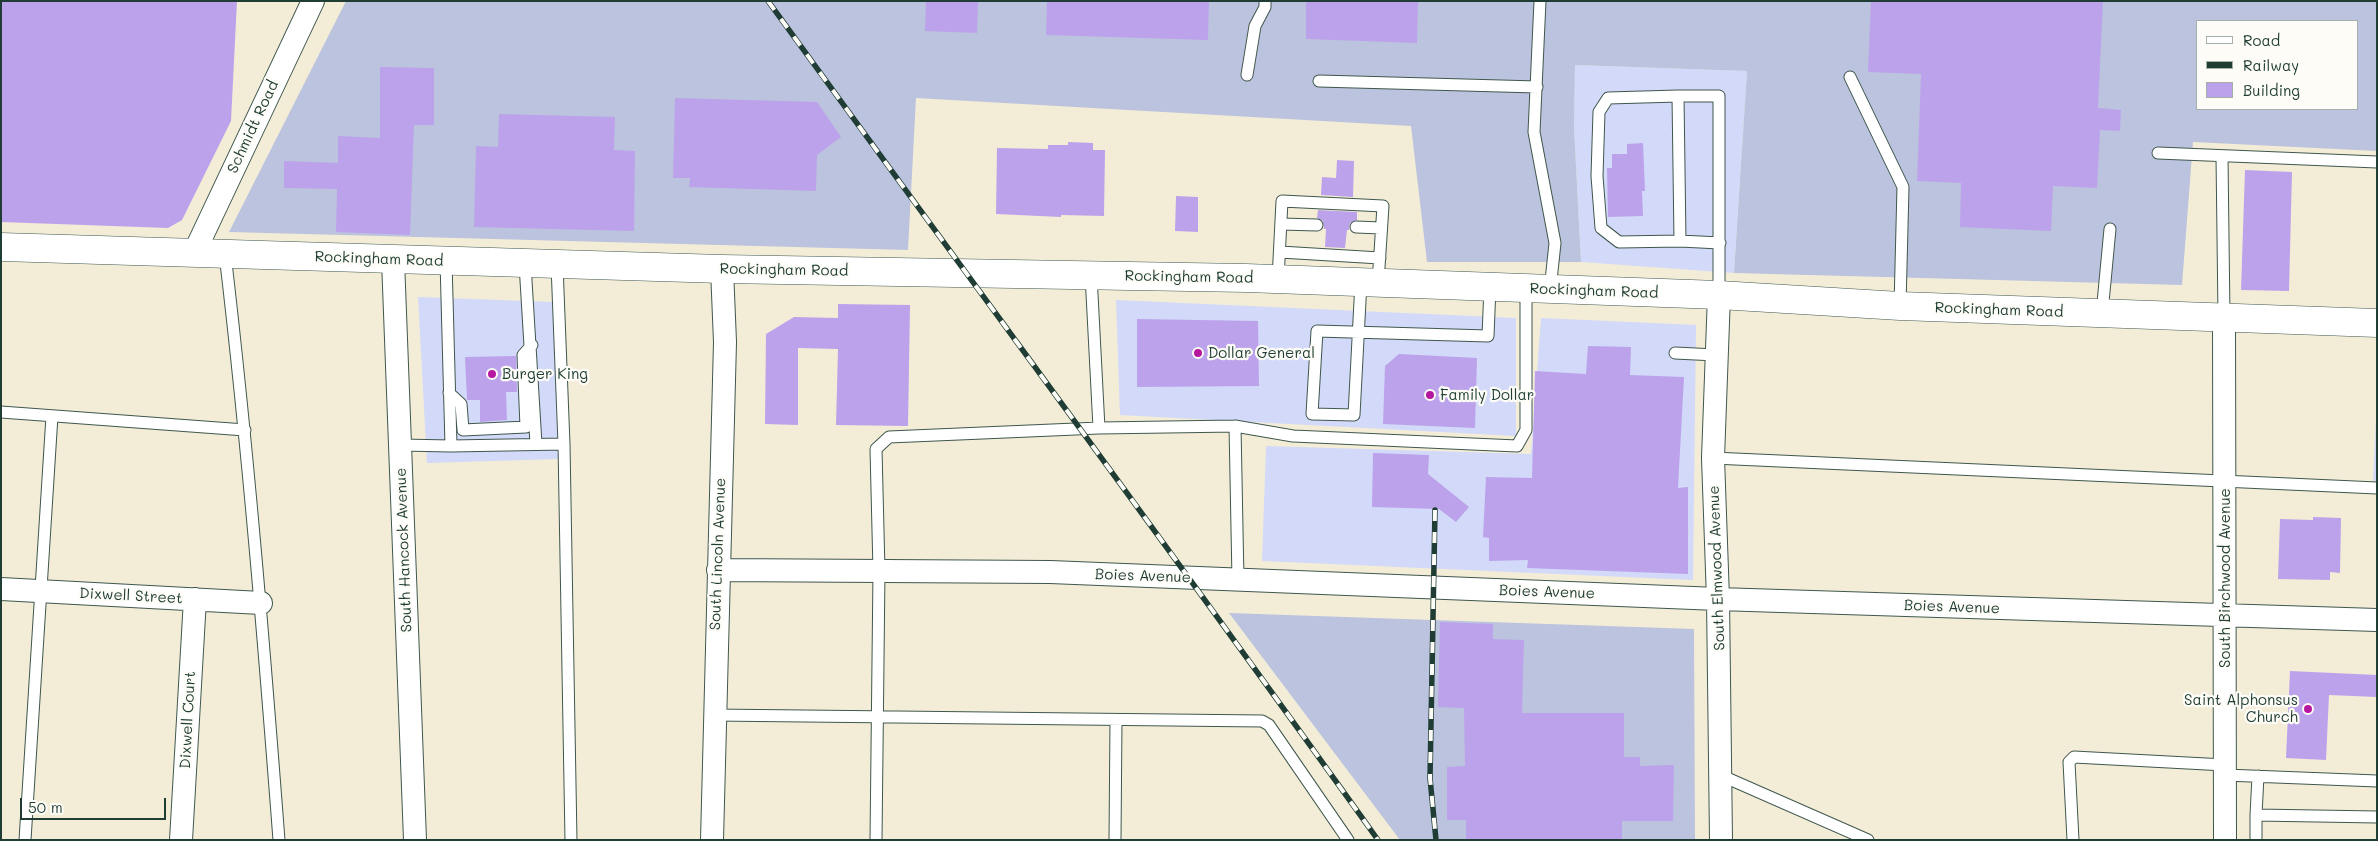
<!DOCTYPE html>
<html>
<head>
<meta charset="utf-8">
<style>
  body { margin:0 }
  #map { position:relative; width:2378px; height:841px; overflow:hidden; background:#f3edd8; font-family:Mali,sans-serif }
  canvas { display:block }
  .frame { position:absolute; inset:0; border:2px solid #1f3d34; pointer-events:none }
  .legend { position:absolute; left:2196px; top:20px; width:162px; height:90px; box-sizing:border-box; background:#fdfcf7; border:1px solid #a4b0a9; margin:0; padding:6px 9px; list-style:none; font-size:15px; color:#1f3d34 }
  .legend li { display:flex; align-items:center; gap:10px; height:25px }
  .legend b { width:25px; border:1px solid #a4b0a9 }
  .scale { position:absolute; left:20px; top:798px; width:146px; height:22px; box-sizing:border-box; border:2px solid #1f3d34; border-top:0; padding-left:6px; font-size:15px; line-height:18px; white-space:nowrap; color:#1f3d34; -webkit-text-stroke:4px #fdfcf7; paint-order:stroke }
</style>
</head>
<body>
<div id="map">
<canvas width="2378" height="841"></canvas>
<div class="frame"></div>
<ul class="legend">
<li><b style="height:6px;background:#fff"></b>Road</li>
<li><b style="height:6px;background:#1f3d34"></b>Railway</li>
<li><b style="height:14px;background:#bca2eb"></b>Building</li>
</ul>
<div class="scale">50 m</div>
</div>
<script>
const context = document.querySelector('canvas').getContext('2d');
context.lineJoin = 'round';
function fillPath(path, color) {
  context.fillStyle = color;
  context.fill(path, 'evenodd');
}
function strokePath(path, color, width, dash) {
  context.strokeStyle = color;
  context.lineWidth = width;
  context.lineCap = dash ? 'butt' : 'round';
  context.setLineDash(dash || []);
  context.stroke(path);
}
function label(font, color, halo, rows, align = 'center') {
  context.font = font + ' Mali,sans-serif';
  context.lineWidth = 4.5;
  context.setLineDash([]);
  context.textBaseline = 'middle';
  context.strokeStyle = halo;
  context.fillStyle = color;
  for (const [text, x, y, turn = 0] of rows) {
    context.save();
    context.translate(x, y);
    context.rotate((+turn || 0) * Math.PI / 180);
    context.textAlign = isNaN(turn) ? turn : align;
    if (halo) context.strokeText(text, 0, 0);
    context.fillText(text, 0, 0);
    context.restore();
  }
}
fillPath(new Path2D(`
  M1575 65 1747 71 1734 273 1581 262 1574 128Z
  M418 297 553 302 558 459 427 463Z
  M1116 300 1516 318V436L1120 415Z
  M1541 318 1696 325 1693 580 1262 561 1266 446 1531 454Z
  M2377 399V481H2373Z`), '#d2d9f9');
fillPath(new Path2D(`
  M346 1H2377V151L2193 142 2182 285 1734 273 1747 71 1575 65 1574 128 1581 262H1427L1411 126 916 98 908 250 229 232ZM2197 21H2357V109H2197Z
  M1229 613 1694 629 1695 840H1400Z`), '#bcc3de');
fillPath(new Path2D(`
  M1 1H237L231 121 182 220 168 228 1 222Z
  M926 1H978L977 33 925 31Z
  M1047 1H1209L1208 40 1046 35Z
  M1306 1H1418L1417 43 1306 39Z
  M1871 1H2103L2098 108 2121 110 2120 131 2100 130 2097 188 2053 186 2051 231 1960 227 1961 183 1917 181 1921 74 1868 72Z
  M380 67 434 68V125H414L410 235 336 232 337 189 284 188V161L338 163V136L380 138Z
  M675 98 817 102 841 137 817 155 816 191 689 187 690 178H673Z
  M499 114 615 117 614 150 635 151 634 231 474 227 476 146 498 147Z
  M1068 142 1093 143V150H1105L1104 216 1061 215V217L996 214 997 148 1048 149V145H1068Z
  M1643 143 1645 191H1642L1643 216 1608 217 1607 168H1612V154H1627V144Z
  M1337 160 1354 161 1353 197 1321 195 1322 177 1336 178Z
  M2245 170 2292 172 2289 291 2241 290Z
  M1176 196 1198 197V232L1175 231Z
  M1318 210 1357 212V220L1350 223 1349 230H1347L1345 248 1325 247 1326 229H1324L1323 221 1317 218Z
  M838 304 910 305 908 426 836 425 838 349 798 348V425L765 424 766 334 794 317 838 318Z
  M1137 319 1258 321 1259 386 1137 387Z
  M1588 346 1631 347 1630 375 1684 377 1678 488 1688 487V574L1527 568 1528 560 1489 561V538L1483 537 1486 477 1532 478 1535 371 1586 374Z
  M1399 354 1477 358 1475 428 1383 424 1385 366Z
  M516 356 517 392H506L507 420 480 422V400H467L465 357Z
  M1373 453 1429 455 1428 474 1469 507 1456 522 1439 509 1372 507Z
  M2313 517 2341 518 2340 573 2330 572V580L2278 579 2280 519 2313 520Z
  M1440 622 1493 624V639L1524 640 1522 713H1624V757H1640V766L1674 765 1673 821H1622V840H1466V820H1447V767L1465 766 1464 708 1438 707Z
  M2290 671 2377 675V697L2329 695 2326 760 2286 758Z`), '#bca2eb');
const service = new Path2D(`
  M1540 1 1534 132 1555 243 1550 290
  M1247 75 1255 26 1265 7V1
  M1850 77 1903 187 1900 306
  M1319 81 1537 87
  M1678 96 1608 98 1599 112 1597 176 1601 228 1619 242 1680 241
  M2158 153 2377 162
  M2222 156 2224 317
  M1281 224 1317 225
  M1356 227 1381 228
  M1280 252 1380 258
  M225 254C248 449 264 644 279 840
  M446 261 451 446 564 444
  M525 264 536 444
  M557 265 564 444 571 840
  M1091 275 1099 428
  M1278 279 1282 201 1383 206 1378 283
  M1361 282 1354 415 1312 414 1317 331 1488 336 1490 287
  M1719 295V96H1678L1680 241 1720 243
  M2102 313 2110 229
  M1675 353 1716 355
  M449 393 461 404 463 430 526 427 523 355 532 345
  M1 412 245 430
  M1235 426 1238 580
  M400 445 451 446
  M1713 458 2377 488
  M713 715 1262 721 1269 725 1348 840
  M1720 775 1868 840
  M2225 775 2377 781
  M2256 815 2258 776
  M25 840 52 416
  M876 840 879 571 876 449 889 437 1099 428 1235 426 1293 436 1517 446 1526 430V289
  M1115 840 1116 720
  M2073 840 2069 762 2074 757 2225 765
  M2256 840V815L2377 817`);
const minor = new Path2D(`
  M194 253 313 1
  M393 260 415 840
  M1719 295 1713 458 1718 599 1721 840
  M2224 317 2225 840
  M718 570 1050 572 1718 599 2377 620
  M1 589 261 603
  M181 840 195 599
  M712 840 725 342 722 269`);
const tertiary = new Path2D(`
  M1 247 722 269 1246 278 1719 295 1900 306 2377 323`);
strokePath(service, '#3f574d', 13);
strokePath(minor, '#3f574d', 24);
strokePath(tertiary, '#3f574d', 29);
strokePath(service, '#fff', 11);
strokePath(minor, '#fff', 22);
strokePath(tertiary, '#fff', 28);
const rail = new Path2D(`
  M768 1C971 281 1177 559 1378 840
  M1435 510 1430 778 1436 840`);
strokePath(rail, '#1f3d34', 5.5);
strokePath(rail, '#fdfcf7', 4, [11]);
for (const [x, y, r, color] of [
  [1198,353,5,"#b5179e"],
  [492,374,5,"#b5179e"],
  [1430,395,5,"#b5179e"],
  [2308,709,5,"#b5179e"]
]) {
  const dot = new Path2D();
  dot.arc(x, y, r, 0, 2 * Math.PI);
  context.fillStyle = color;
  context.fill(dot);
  strokePath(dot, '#fdfcf7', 2);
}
label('15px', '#1f3d34', '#fdfcf7', [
  ["Schmidt Road",253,127,-65],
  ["Rockingham Road",379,259,2],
  ["Rockingham Road",784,270,1],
  ["Rockingham Road",1189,277,1],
  ["Rockingham Road",1594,291,2],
  ["Rockingham Road",1999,310,2],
  ["South Hancock Avenue",404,550,-92],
  ["South Lincoln Avenue",718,554,-88],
  ["South Elmwood Avenue",1717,568,-92],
  ["Boies Avenue",1143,576,2],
  ["South Birchwood Avenue",2225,578,-90],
  ["Boies Avenue",1547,592,2],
  ["Dixwell Street",131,596,3],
  ["Boies Avenue",1952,607,2],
  ["Dixwell Court",188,720,-87]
]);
label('15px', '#1f3d34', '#fdfcf7', [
  ["Dollar General",1208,353],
  ["Burger King",502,374],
  ["Family Dollar",1440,395],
  ["Saint Alphonsus",2298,700,"right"],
  ["Church",2298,717,"right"]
], 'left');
</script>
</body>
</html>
